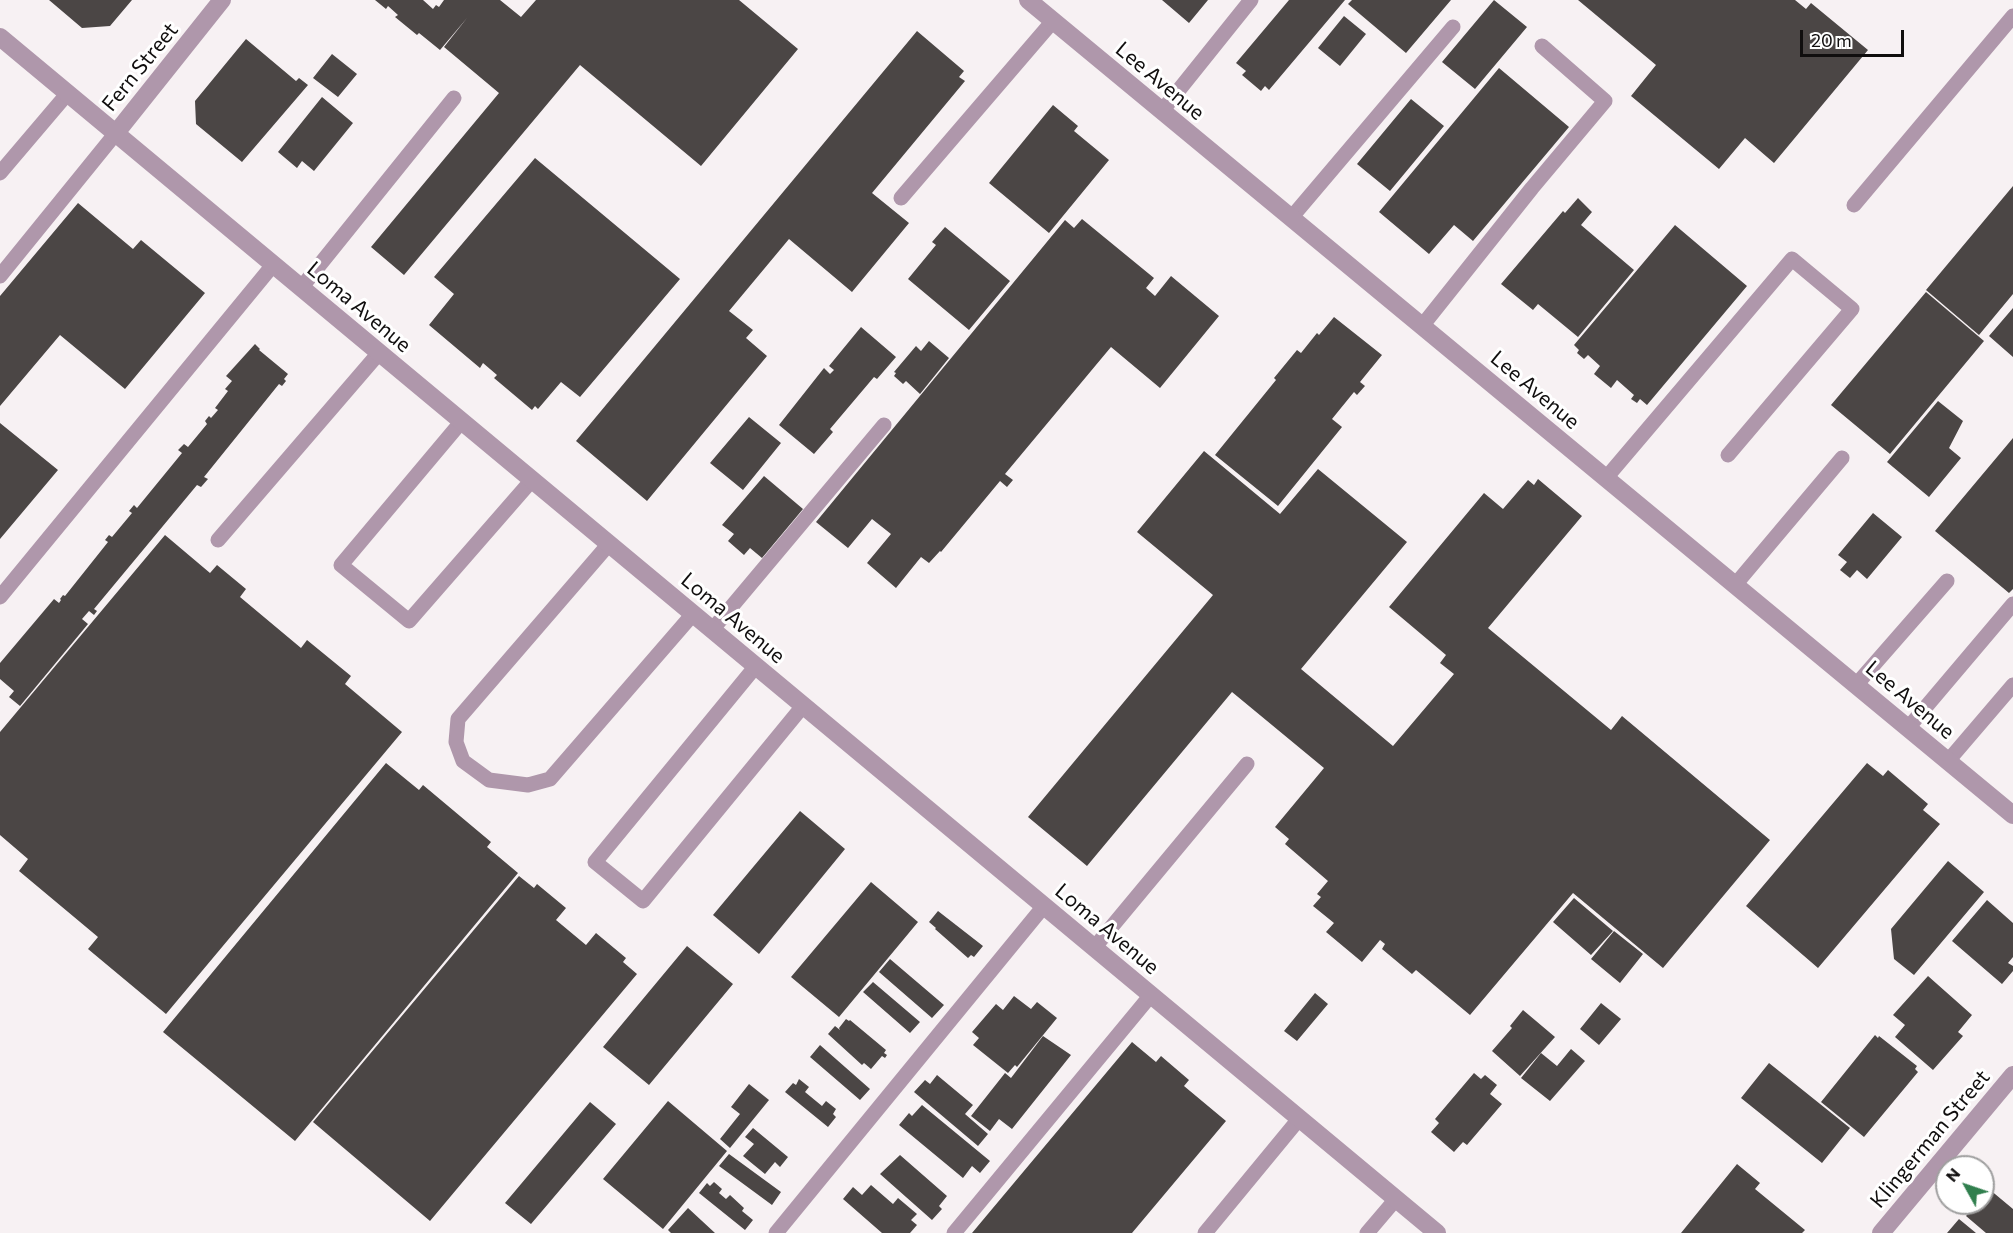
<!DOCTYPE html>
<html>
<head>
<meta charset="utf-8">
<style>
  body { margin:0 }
  #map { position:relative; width:2013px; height:1233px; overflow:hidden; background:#f7f1f3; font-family:Commissioner,sans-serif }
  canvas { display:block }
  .north { position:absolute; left:1935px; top:1155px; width:60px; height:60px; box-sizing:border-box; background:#fff; border:2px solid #9f9f9f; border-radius:50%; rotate:310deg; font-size:16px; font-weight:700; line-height:24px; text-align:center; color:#100e0e }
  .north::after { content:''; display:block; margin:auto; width:21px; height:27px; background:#317f4e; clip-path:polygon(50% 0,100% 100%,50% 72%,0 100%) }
  .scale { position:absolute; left:1800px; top:30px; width:104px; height:27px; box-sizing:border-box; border:3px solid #100e0e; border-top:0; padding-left:8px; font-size:18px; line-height:21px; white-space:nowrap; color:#100e0e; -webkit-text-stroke:4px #fff; paint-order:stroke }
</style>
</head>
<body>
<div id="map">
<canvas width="2013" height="1233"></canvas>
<div class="north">N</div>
<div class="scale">20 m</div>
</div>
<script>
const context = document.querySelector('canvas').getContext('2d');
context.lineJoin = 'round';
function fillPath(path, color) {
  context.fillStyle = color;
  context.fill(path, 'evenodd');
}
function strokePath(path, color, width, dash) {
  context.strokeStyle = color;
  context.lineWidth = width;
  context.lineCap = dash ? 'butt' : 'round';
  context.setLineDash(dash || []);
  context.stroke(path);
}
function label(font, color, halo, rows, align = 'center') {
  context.font = font + ' Commissioner,sans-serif';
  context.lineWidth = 6;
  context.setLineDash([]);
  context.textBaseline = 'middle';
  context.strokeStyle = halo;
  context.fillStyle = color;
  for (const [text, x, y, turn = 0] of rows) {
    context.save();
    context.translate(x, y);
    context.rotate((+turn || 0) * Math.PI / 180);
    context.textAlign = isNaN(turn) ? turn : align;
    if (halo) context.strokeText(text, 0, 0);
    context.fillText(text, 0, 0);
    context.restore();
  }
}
fillPath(new Path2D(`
  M49 0H132L110 26 82 28Z
  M375 0H423L433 9 436 5 439 7 444 0H500L521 17 536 0H739L798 49 701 166 580 65 404 275 371 247 499 93 444 47 467 18 440 50 419 33 417 35 395 17 398 15 388 6 386 9Z
  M1162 0H1208L1189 23Z
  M1289 0H1345L1269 90 1265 86 1261 91 1242 75 1246 71 1236 63Z
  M1352 0H1451L1406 53 1348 4Z
  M1494 0 1527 27 1475 89 1442 62Z
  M1578 0H1795L1806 9 1811 3 1868 50 1774 163 1745 138 1719 169 1631 96 1656 65Z
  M1344 16 1366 34 1340 66 1318 48Z
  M917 31 964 71 959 77 965 81 872 193 909 223 852 292 789 239 729 311 753 330 746 338 767 356 647 501 576 441Z
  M246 39 296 81 299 78 308 85 242 162 196 124 195 101Z
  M332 54 357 74 338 97 313 78Z
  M1499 68 1569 127 1473 241 1454 225 1429 254 1379 212Z
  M322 97 353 123 314 171 302 161 297 168 278 152Z
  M1411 99 1444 126 1390 191 1357 164Z
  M1053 105 1078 126 1074 131 1109 160 1049 233 989 183Z
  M535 158 680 279 580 397 561 382 538 409 535 406 532 410 494 378 497 375 483 363 480 368 429 325 454 294 434 277Z
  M2013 186V294L1979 335 1926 290Z
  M1578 198 1592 212 1581 225 1634 270 1578 337 1538 304 1533 310 1501 284 1563 211 1565 213Z
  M78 203 133 249 141 240 205 293 125 389 60 335 0 406V296Z
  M1082 219 1154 278 1146 288 1155 296 1171 276 1219 316 1160 388 1111 347 1005 474 1013 480 1007 487 1000 481 941 552 940 551 929 563 921 557 896 588 867 563 891 534 872 519 848 548 816 522 1065 220 1074 228Z
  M1675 225 1747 286 1647 405 1640 399 1637 403 1631 399 1634 395 1617 380 1611 388 1594 374 1600 366 1588 355 1584 359 1577 353 1579 350 1574 345Z
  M945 227 1010 281 969 330 908 279 936 245 932 242Z
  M1926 292 1984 341 1890 454 1831 405Z
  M2013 308V357L1989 336Z
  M1334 317 1382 355 1360 382 1365 386 1357 395 1354 392 1332 419 1342 427 1278 506 1215 455 1276 380 1274 378 1297 350 1301 353 1317 333 1319 335Z
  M861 327 896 357 877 379 874 377 830 429 833 432 814 454 779 425 824 368 830 374 834 370 829 366Z
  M929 341 949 358 920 394 906 381 903 384 894 376 896 373 894 372 916 346 921 351Z
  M255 344 260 349 259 350 288 374 284 379 286 381 282 386 279 384 204 477 208 479 201 487 197 485 94 609 97 611 94 615 89 611 82 619 88 624 20 706 9 697 14 691 0 679V663L54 599 59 603 61 600 60 599 63 595 65 596 108 542 105 540 109 535 112 537 132 513 129 511 134 505 137 508 182 453 178 450 184 444 188 447 207 424 205 421 209 416 211 418 218 410 215 408 228 391 225 389 232 381 226 376Z
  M1938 401 1963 421 1949 448 1961 458 1929 497 1887 462Z
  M749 417 781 443 743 490 710 463Z
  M0 423 58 470 0 539Z
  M2013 438V589L2009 593 1935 531Z
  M1204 451 1280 514 1318 469 1407 542 1301 669 1393 746 1454 674 1440 663 1446 655 1389 607 1484 493 1503 509 1528 480 1534 485 1538 479 1582 516 1488 628 1611 730 1622 716 1770 840 1663 968 1573 893 1470 1015 1416 970 1412 974 1382 949 1385 944 1380 940 1362 962 1326 932 1334 923 1313 906 1321 897 1317 894 1328 881 1285 844 1289 839 1275 827 1324 768 1232 692 1087 866 1028 817 1213 595 1137 532Z
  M764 476 803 509 762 558 750 548 744 555 728 541 734 534 722 525Z
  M1873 513 1902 537 1867 579 1857 570 1850 578 1840 570 1847 562 1838 555Z
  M165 535 210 573 217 565 246 589 240 597 301 648 307 640 351 676 345 684 402 732 166 1014 88 949 98 937 19 871 28 859 0 835V732Z
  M386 763 419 790 423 785 491 842 487 847 518 873 295 1141 163 1032Z
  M1867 763 1883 776 1888 770 1928 804 1923 810 1940 824 1818 968 1746 906Z
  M800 811 845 849 759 954 713 915Z
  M1948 861 1984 892 1914 975 1894 959 1891 929Z
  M519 876 534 888 537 884 566 908 556 920 586 945 596 933 626 958 623 962 637 974 430 1221 313 1122Z
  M871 882 918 922 839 1017 791 977Z
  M1574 898 1613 931 1591 955 1553 922Z
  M1987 900 2013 923V957L2008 963 2013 966V971L2002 984 1952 941Z
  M938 911 983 946 974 957 971 955 968 958 935 929 936 928 929 922Z
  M1614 931 1643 954 1620 983 1591 959Z
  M687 946 733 984 649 1085 603 1047Z
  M890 959 944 1005 932 1018 879 972Z
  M1928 976 1972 1015 1958 1032 1963 1036 1933 1070 1895 1037 1905 1025 1893 1015Z
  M873 982 920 1022 910 1033 863 992Z
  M1315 993 1328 1004 1297 1041 1284 1031Z
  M1014 996 1031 1009 1037 1002 1057 1018 1017 1067 1015 1065 1008 1073 973 1045 979 1038 972 1032 996 1004 1003 1010Z
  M1601 1003 1621 1019 1599 1045 1580 1029Z
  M1523 1010 1555 1037 1520 1076 1492 1051 1512 1028 1510 1026Z
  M846 1019 849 1021 850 1020 886 1050 884 1053 887 1055 885 1058 882 1056 871 1069 864 1063 862 1065 828 1034 835 1026 840 1030 839 1028Z
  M1875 1035 1878 1038 1879 1036 1917 1066 1915 1069 1918 1072 1864 1137 1821 1102Z
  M1043 1036 1071 1055 1012 1129 999 1119 990 1131 971 1116 1005 1073 1011 1078Z
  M1132 1042 1156 1062 1161 1056 1189 1080 1184 1086 1226 1121 1132 1233H972Z
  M820 1045 870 1089 860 1100 810 1057Z
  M1571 1049 1585 1061 1550 1101 1521 1078 1541 1053 1557 1066Z
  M1769 1063 1850 1128 1822 1163 1741 1098Z
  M1474 1073 1481 1079 1485 1075 1497 1085 1490 1094 1502 1104 1467 1145 1463 1142 1454 1152 1431 1132 1439 1123 1435 1119Z
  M937 1075 973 1105 965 1114 988 1134 978 1146 914 1092 925 1080 930 1084Z
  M799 1079 809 1087 805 1092 822 1106 826 1101 836 1109 833 1114 836 1117 828 1127 785 1092 793 1083 796 1085Z
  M749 1084 769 1100 730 1148 720 1139 740 1114 731 1107Z
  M668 1101 727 1151 663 1229 603 1179Z
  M590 1102 616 1124 531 1224 505 1203Z
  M922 1105 990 1161 980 1173 972 1166 963 1178 899 1125 909 1113 912 1116Z
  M753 1128 788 1157 780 1167 775 1162 765 1174 743 1156 754 1144 745 1137Z
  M729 1154 781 1192 772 1205 719 1166Z
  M900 1155 947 1196 939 1206 942 1209 932 1220 880 1174Z
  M1737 1164 1760 1183 1755 1189 1805 1230 1802 1233H1681Z
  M714 1182 722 1189 719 1193 726 1199 730 1195 744 1208 742 1211 753 1220 745 1230 699 1193 707 1183 710 1186Z
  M871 1185 893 1204 898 1198 917 1214 911 1220 917 1225 910 1233H882L843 1199 853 1187 862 1195Z
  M1989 1189 2013 1209V1233H1986L1966 1216 1977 1203H1983V1196Z
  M688 1208 715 1233H671L668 1230Z
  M1959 1219 1976 1233H1947Z`), '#4b4645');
strokePath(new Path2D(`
  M1162 111 1251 0
  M0 173 68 93
  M901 198 1053 21
  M1854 205 2013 16
  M1291 218 1453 27
  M0 276 116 133
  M301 288 454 98
  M1422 326 1532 188 1605 101 1542 46
  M462 421 341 565 409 621 532 480
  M1606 478 1792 259 1852 309 1728 455
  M218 540 379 353
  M609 544 458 719 456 742 463 761 489 780 528 785 550 779 693 614
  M1735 585 1842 458
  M0 597 273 265
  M712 630 884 425
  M756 666 595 862 643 901 803 706
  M1856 685 1947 581
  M1908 728 2013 604
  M1948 761 2013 685
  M1094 948 1247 764
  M776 1233 1044 906
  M954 1233 1151 995
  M1205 1233 1299 1119
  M1367 1233 1396 1199`), '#af97ab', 15);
strokePath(new Path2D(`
  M1028 0 2013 815
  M0 37 1437 1233
  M116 133 222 0
  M1881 1233 2013 1075`), '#af97ab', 18);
label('21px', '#100e0e', '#fff', [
  ["Fern Street",140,67,-51],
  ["Lee Avenue",1160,81,40],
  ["Loma Avenue",359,307,40],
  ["Lee Avenue",1535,390,40],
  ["Loma Avenue",733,618,40],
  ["Lee Avenue",1910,700,40],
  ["Loma Avenue",1107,929,40],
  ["Klingerman Street",1930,1139,-50]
]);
</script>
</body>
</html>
